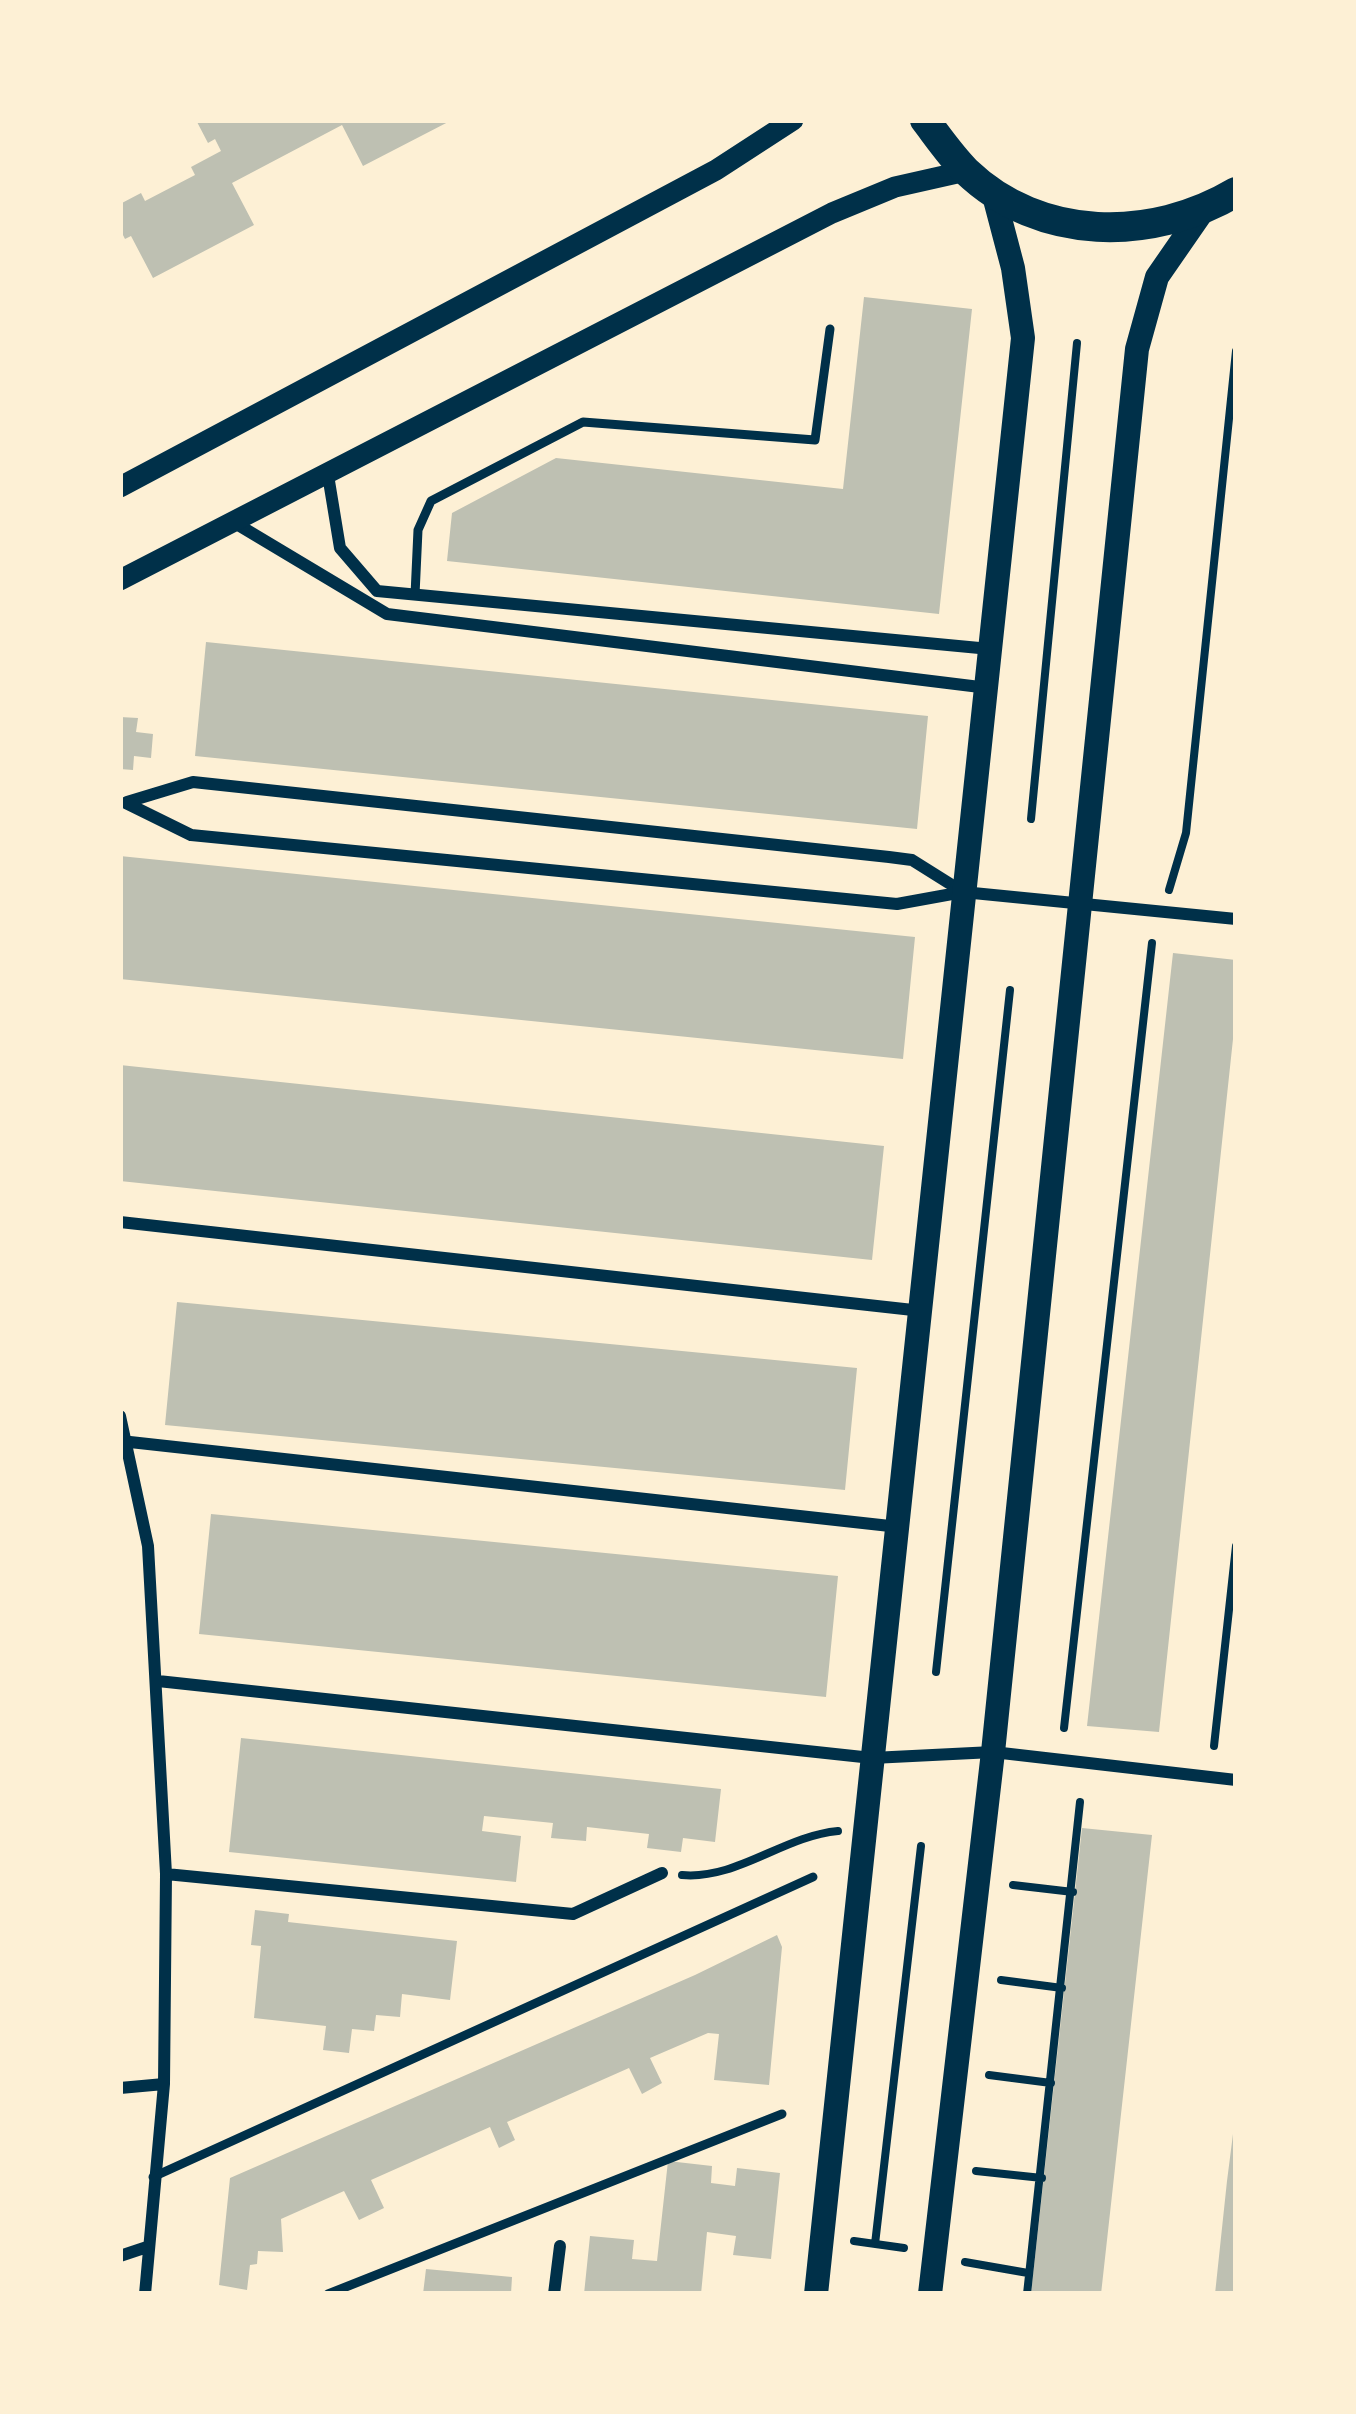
<!DOCTYPE html>
<html>
<head>
<meta charset="utf-8">
<style>
  body { margin:0 }
  #map { position:relative; width:1356px; height:2414px; overflow:hidden; background:#fdf0d5; font-family:"Open Sans",sans-serif }
  canvas { display:block }
  .frame { position:absolute; inset:0; border:123px solid #fdf0d5; pointer-events:none }
</style>
</head>
<body>
<div id="map">
<canvas width="1356" height="2414"></canvas>
<div class="frame"></div>
</div>
<script>
const context = document.querySelector('canvas').getContext('2d');
context.lineJoin = 'round';
function fillPath(path, color) {
  context.fillStyle = color;
  context.fill(path, 'evenodd');
}
function strokePath(path, color, width, dash) {
  context.strokeStyle = color;
  context.lineWidth = width;
  context.lineCap = dash ? 'butt' : 'round';
  context.setLineDash(dash || []);
  context.stroke(path);
}
fillPath(new Path2D(`
  M196 120H452L363 166 342 125 232 183 254 225 153 278 131 236 125 239 120 229V204L141 193 145 201 195 175 191 167 221 151 215 139 208 143Z
  M864 297 972 309 939 614 447 561 452 513 556 458 843 489Z
  M206 642 928 716 917 829 195 756Z
  M120 717 138 718 136 732 153 734 151 758 134 756 133 770 120 769Z
  M120 856 915 937 903 1059 120 979Z
  M1173 953 1236 960V1011L1159 1732 1087 1726Z
  M120 1065 884 1146 872 1260 120 1181Z
  M177 1302 857 1368 845 1490 165 1425Z
  M211 1514 838 1576 826 1697 199 1634Z
  M241 1738 721 1789 715 1842 683 1838 681 1852 647 1848 649 1834 587 1827 586 1841 551 1838 553 1823 484 1816 482 1831 521 1836 516 1882 229 1852Z
  M1082 1828 1152 1835 1101 2294H1031Z
  M255 1910 289 1914 288 1922 457 1941 450 2000 402 1994 400 2017 376 2015 374 2031 352 2029 349 2053 323 2050 326 2026 254 2018 261 1946 251 1945Z
  M777 1935 782 1947 769 2085 714 2080 719 2034 708 2033 650 2058 662 2083 642 2094 629 2068 507 2122 515 2140 499 2148 490 2127 371 2180 384 2208 359 2220 344 2191 281 2219 283 2252 258 2251 257 2264 250 2265 247 2290 219 2285 230 2178 695 1975Z
  M1233 2134 1236 2294H1215L1227 2181Z
  M668 2161 712 2166 711 2183 735 2186 737 2168 780 2173 771 2259 733 2255 736 2236 707 2232 701 2294H584L590 2236 634 2240 632 2259 657 2261Z
  M426 2269 512 2277 511 2294H423Z`), '#bec0b2');
strokePath(new Path2D(`
  M1031 819 1077 343
  M1169 890 1186 833 1236 351
  M936 1672 1010 990
  M1064 1728 1152 943
  M1214 1746 1236 1546
  M682 1875C737 1880 783 1836 838 1831
  M1013 1885 1073 1892
  M1001 1980 1062 1988
  M989 2075 1051 2083
  M976 2171 1042 2178
  M854 2241 904 2248
  M875 2244 921 1846
  M965 2262 1028 2273
  M1027 2294 1080 1802`), '#003049', 8);
strokePath(new Path2D(`
  M415 595 418 530 431 501 583 422 815 440 830 329
  M153 2177 813 1877
  M328 2294 782 2114`), '#003049', 9);
strokePath(new Path2D(`
  M328 475 340 548 377 591 990 649
  M235 523 387 614 988 688
  M127 802 193 782 889 857 912 860 963 892
  M126 803 191 835 897 904 963 892 1236 919
  M120 1222 922 1311
  M120 1416 148 1546 166 1874 164 2084 145 2294
  M121 1441 899 1527
  M158 1681 872 1758 993 1752 1236 1780
  M166 1874 573 1914 662 1873
  M120 2088 164 2084
  M120 2256 147 2247
  M554 2294 560 2246`), '#003049', 12);
strokePath(new Path2D(`
  M120 487 716 170 793 120
  M120 580 832 213 895 187 966 171`), '#003049', 21);
strokePath(new Path2D(`
  M816 2294 1023 338 1013 268 993 192
  M930 2294 993 1752 1137 349 1157 277 1202 212`), '#003049', 24);
strokePath(new Path2D(`
  M925 120C938 137 951 156 966 171 1040 242 1152 242 1236 192`), '#003049', 30);
</script>
</body>
</html>
